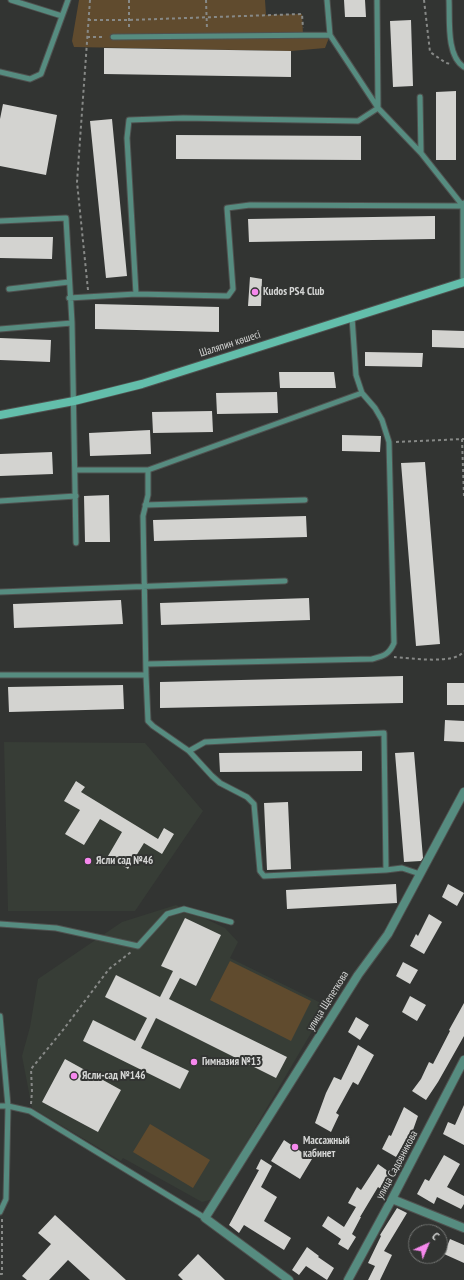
<!DOCTYPE html>
<html>
<head>
<meta charset="utf-8">
<style>
  body { margin:0 }
  #map { position:relative; width:464px; height:1280px; overflow:hidden; background:#323432; font-family:"PT Sans Narrow",sans-serif }
  canvas { display:block }
  .north { position:absolute; left:408px; top:1224px; width:40px; height:40px; box-sizing:border-box; background:#323432; border:1px solid #737573; border-radius:50%; rotate:44deg; font-size:11px; font-weight:700; line-height:16px; text-align:center; color:#d5d6d5 }
  .north::after { content:''; display:block; margin:auto; width:14px; height:18px; background:#f688ed; clip-path:polygon(50% 0,100% 100%,50% 72%,0 100%) }
</style>
</head>
<body>
<div id="map">
<canvas width="464" height="1280"></canvas>
<div class="north">С</div>
</div>
<script>
const context = document.querySelector('canvas').getContext('2d');
context.lineJoin = 'round';
function fillPath(path, color) {
  context.fillStyle = color;
  context.fill(path, 'evenodd');
}
function strokePath(path, color, width, dash) {
  context.strokeStyle = color;
  context.lineWidth = width;
  context.lineCap = dash ? 'butt' : 'round';
  context.setLineDash(dash || []);
  context.stroke(path);
}
function label(font, color, halo, rows, align = 'center') {
  context.font = font + ' "PT Sans Narrow",sans-serif';
  context.lineWidth = 4;
  context.setLineDash([]);
  context.textBaseline = 'middle';
  context.strokeStyle = halo;
  context.fillStyle = color;
  for (const [text, x, y, turn = 0] of rows) {
    context.save();
    context.translate(x, y);
    context.rotate((+turn || 0) * Math.PI / 180);
    context.textAlign = isNaN(turn) ? turn : align;
    if (halo) context.strokeText(text, 0, 0);
    context.fillText(text, 0, 0);
    context.restore();
  }
}
fillPath(new Path2D(`
  M4 742 145 743 203 811 135 911H8Z
  M176 905 225 928 238 942 230 958 327 1006 213 1199 202 1202 123 1158 121 1161 32 1108 22 1056 30 1027 38 979 122 922Z`), '#373d36');
fillPath(new Path2D(`
  M79 0H265L266 15 302 14 303 35H330L325 48 291 51 74 47 72 41Z
  M230 961 311 1001 291 1041 210 1000Z
  M150 1124 210 1160 193 1188 133 1152Z`), '#604b2e');
fillPath(new Path2D(`
  M344 0H365L366 17H345Z
  M411 20 413 86 393 87 390 21Z
  M104 48 291 51V77L104 74Z
  M456 91V160H436V92Z
  M3 104 57 115 46 175 0 166V119Z
  M112 119 127 276 106 278 90 121Z
  M176 135 361 136V160L176 159Z
  M435 216V239L249 242 248 219Z
  M0 237H53L52 259 0 258Z
  M250 277 262 279 261 306H248Z
  M95 304 219 307V332L95 329Z
  M432 330 464 331V348L432 347Z
  M0 338 51 340 50 362 0 360Z
  M365 352 423 353 422 367 365 366Z
  M279 372H334L336 388H280Z
  M277 392 278 413 217 414 216 393Z
  M212 411 213 432 153 433 152 412Z
  M150 430 151 454 90 456 89 433Z
  M342 435 381 436 380 452 342 451Z
  M52 452 53 474 0 476V454Z
  M425 462 440 644 416 646 401 463Z
  M109 495 110 542H85L84 496Z
  M306 516 307 537 154 541 153 520Z
  M309 598 310 620 161 625 160 603Z
  M121 600 123 624 14 628 13 604Z
  M403 676V703L160 708V682Z
  M447 683H464V705H447Z
  M123 685 124 709 9 712 8 687Z
  M445 720 464 721V742L444 741Z
  M362 751V771L220 772 219 753Z
  M414 752 423 858 421 861 404 862 395 753Z
  M76 781 85 787 81 792 158 839 164 828 174 834 162 854 144 843 128 869 108 856 122 832 100 819 84 845 65 834 80 810 64 801Z
  M288 802 291 869 267 870 264 803Z
  M396 884 397 903 287 909 286 890Z
  M448 884 464 893 457 906 442 897Z
  M429 914 442 922 424 954 410 946 416 934 418 936Z
  M185 918 221 935 196 986 180 978 169 999 287 1057 276 1078 156 1018 141 1048 189 1071 180 1089 83 1041 93 1020 135 1041 147 1018 105 997 116 975 160 997 173 971 161 966Z
  M403 962 418 970 410 984 396 976Z
  M410 996 426 1005 417 1021 402 1012Z
  M464 1003V1036L438 1082 426 1100 412 1091 421 1079 429 1062 433 1064 450 1031 449 1030Z
  M356 1017 369 1025 360 1040 348 1032Z
  M358 1045 374 1055 358 1085 353 1082 336 1113 339 1115 331 1132 315 1123 326 1093 334 1077 341 1080Z
  M65 1059 121 1090 98 1132 42 1102Z
  M464 1105V1145L443 1134 448 1122 455 1125Z
  M404 1107 418 1116 413 1130 396 1157 382 1149 389 1135 391 1136Z
  M284 1140 312 1159 300 1179 271 1161Z
  M444 1155 460 1164 447 1187 464 1196V1204L461 1209 437 1197 434 1204 417 1194 425 1179 429 1181Z
  M261 1159 272 1166 261 1187 277 1197 264 1221 291 1238 284 1250 244 1225 239 1233 229 1225 259 1170 256 1169Z
  M378 1164 392 1174 382 1190 378 1187 360 1217H361L352 1234 356 1237 348 1250 338 1244 341 1239 322 1226 328 1216 344 1227 356 1207 348 1203 357 1187 361 1190Z
  M397 1208 407 1213 384 1251 392 1255 380 1280H368L375 1266 368 1263 381 1236 380 1235Z
  M55 1215 126 1280H90L68 1260 49 1280H27L22 1276 51 1244 38 1233Z
  M450 1239 464 1245V1263L444 1254Z
  M307 1247 319 1256 318 1257 334 1268 327 1280 306 1266 299 1275 292 1270Z
  M198 1254 225 1280H183L178 1275Z`), '#d3d3d0');
const lane = new Path2D(`
  M11 0 62 16
  M327 0 330 35 378 108 421 153 463 206V283
  M377 0 378 108 358 121 183 118 129 120 127 138 136 294 228 296 233 289 227 208 250 205 463 206 464 203
  M449 0C450 19 446 56 464 67
  M113 37 330 35
  M0 72 30 79 41 74 68 0
  M420 97 421 153
  M0 221 66 218 72 323 76 543
  M9 289 69 282
  M69 298 136 294
  M0 329 72 323
  M76 470H148L362 393
  M148 470V495L143 516 146 675 148 721 153 726 189 751 212 776 220 783 247 797 254 804 260 871 264 876 386 870 384 733 205 742 189 751
  M0 501 76 496
  M145 505 305 500
  M0 592 285 581
  M146 664 372 659C383 656 389 655 394 643L389 442 382 420 375 408 362 393 356 375 352 317
  M0 675H146
  M386 870 402 868 420 874
  M0 924 56 928 138 946 167 914 184 909 231 922
  M0 1016 8 1106 6 1199 0 1212
  M0 1106H8L30 1111 205 1218`);
const street = new Path2D(`
  M392 1199 464 1228
  M289 1280 205 1218 358 975 388 934 464 792
  M348 1280 392 1199 464 1060`);
const secondary = new Path2D(`
  M0 415 74 401 142 384 464 282`);
strokePath(lane, '#4f514f', 7);
strokePath(street, '#4f514f', 10);
strokePath(secondary, '#4f514f', 10);
strokePath(new Path2D(`
  M129 0V29
  M206 0 207 29
  M424 0 430 52 446 63 451 64
  M88 20H129L302 14 303 28
  M87 37H105
  M88 290 77 182 90 0
  M462 439 464 496
  M396 442 464 439
  M394 657C409 658 456 665 464 651
  M31 1104 32 1091 31 1069 63 1030 109 969 131 952
  M0 1274H2V1219`), '#878987', 2, [3, 3]);
strokePath(lane, '#568c80', 5);
strokePath(street, '#568c80', 8);
strokePath(secondary, '#63beab', 8);
for (const [x, y, r, color] of [
  [255,292,4,"#f688ed"],
  [88,861,4,"#f688ed"],
  [194,1062,4,"#f688ed"],
  [74,1076,4,"#f688ed"],
  [295,1147,4,"#f688ed"]
]) {
  const dot = new Path2D();
  dot.arc(x, y, r, 0, 2 * Math.PI);
  context.fillStyle = color;
  context.fill(dot);
  strokePath(dot, '#323432', 1.5);
}
label('bold 11px', '#d5d6d5', '#323432', [
  ["Kudos PS4 Club",263,292],
  ["Ясли сад №46",96,861],
  ["Гимназия №13",202,1062],
  ["Ясли-сад №146",82,1076],
  ["Массажный",303,1141],
  ["кабинет",303,1154]
], 'left');
label('11px', '#d5d6d5', '#323432', [
  ["Шаляпин көшесі",230,344,-18],
  ["улица Щепеткова",328,1001,-58],
  ["улица Садовникова",397,1165,-62]
]);
</script>
</body>
</html>
